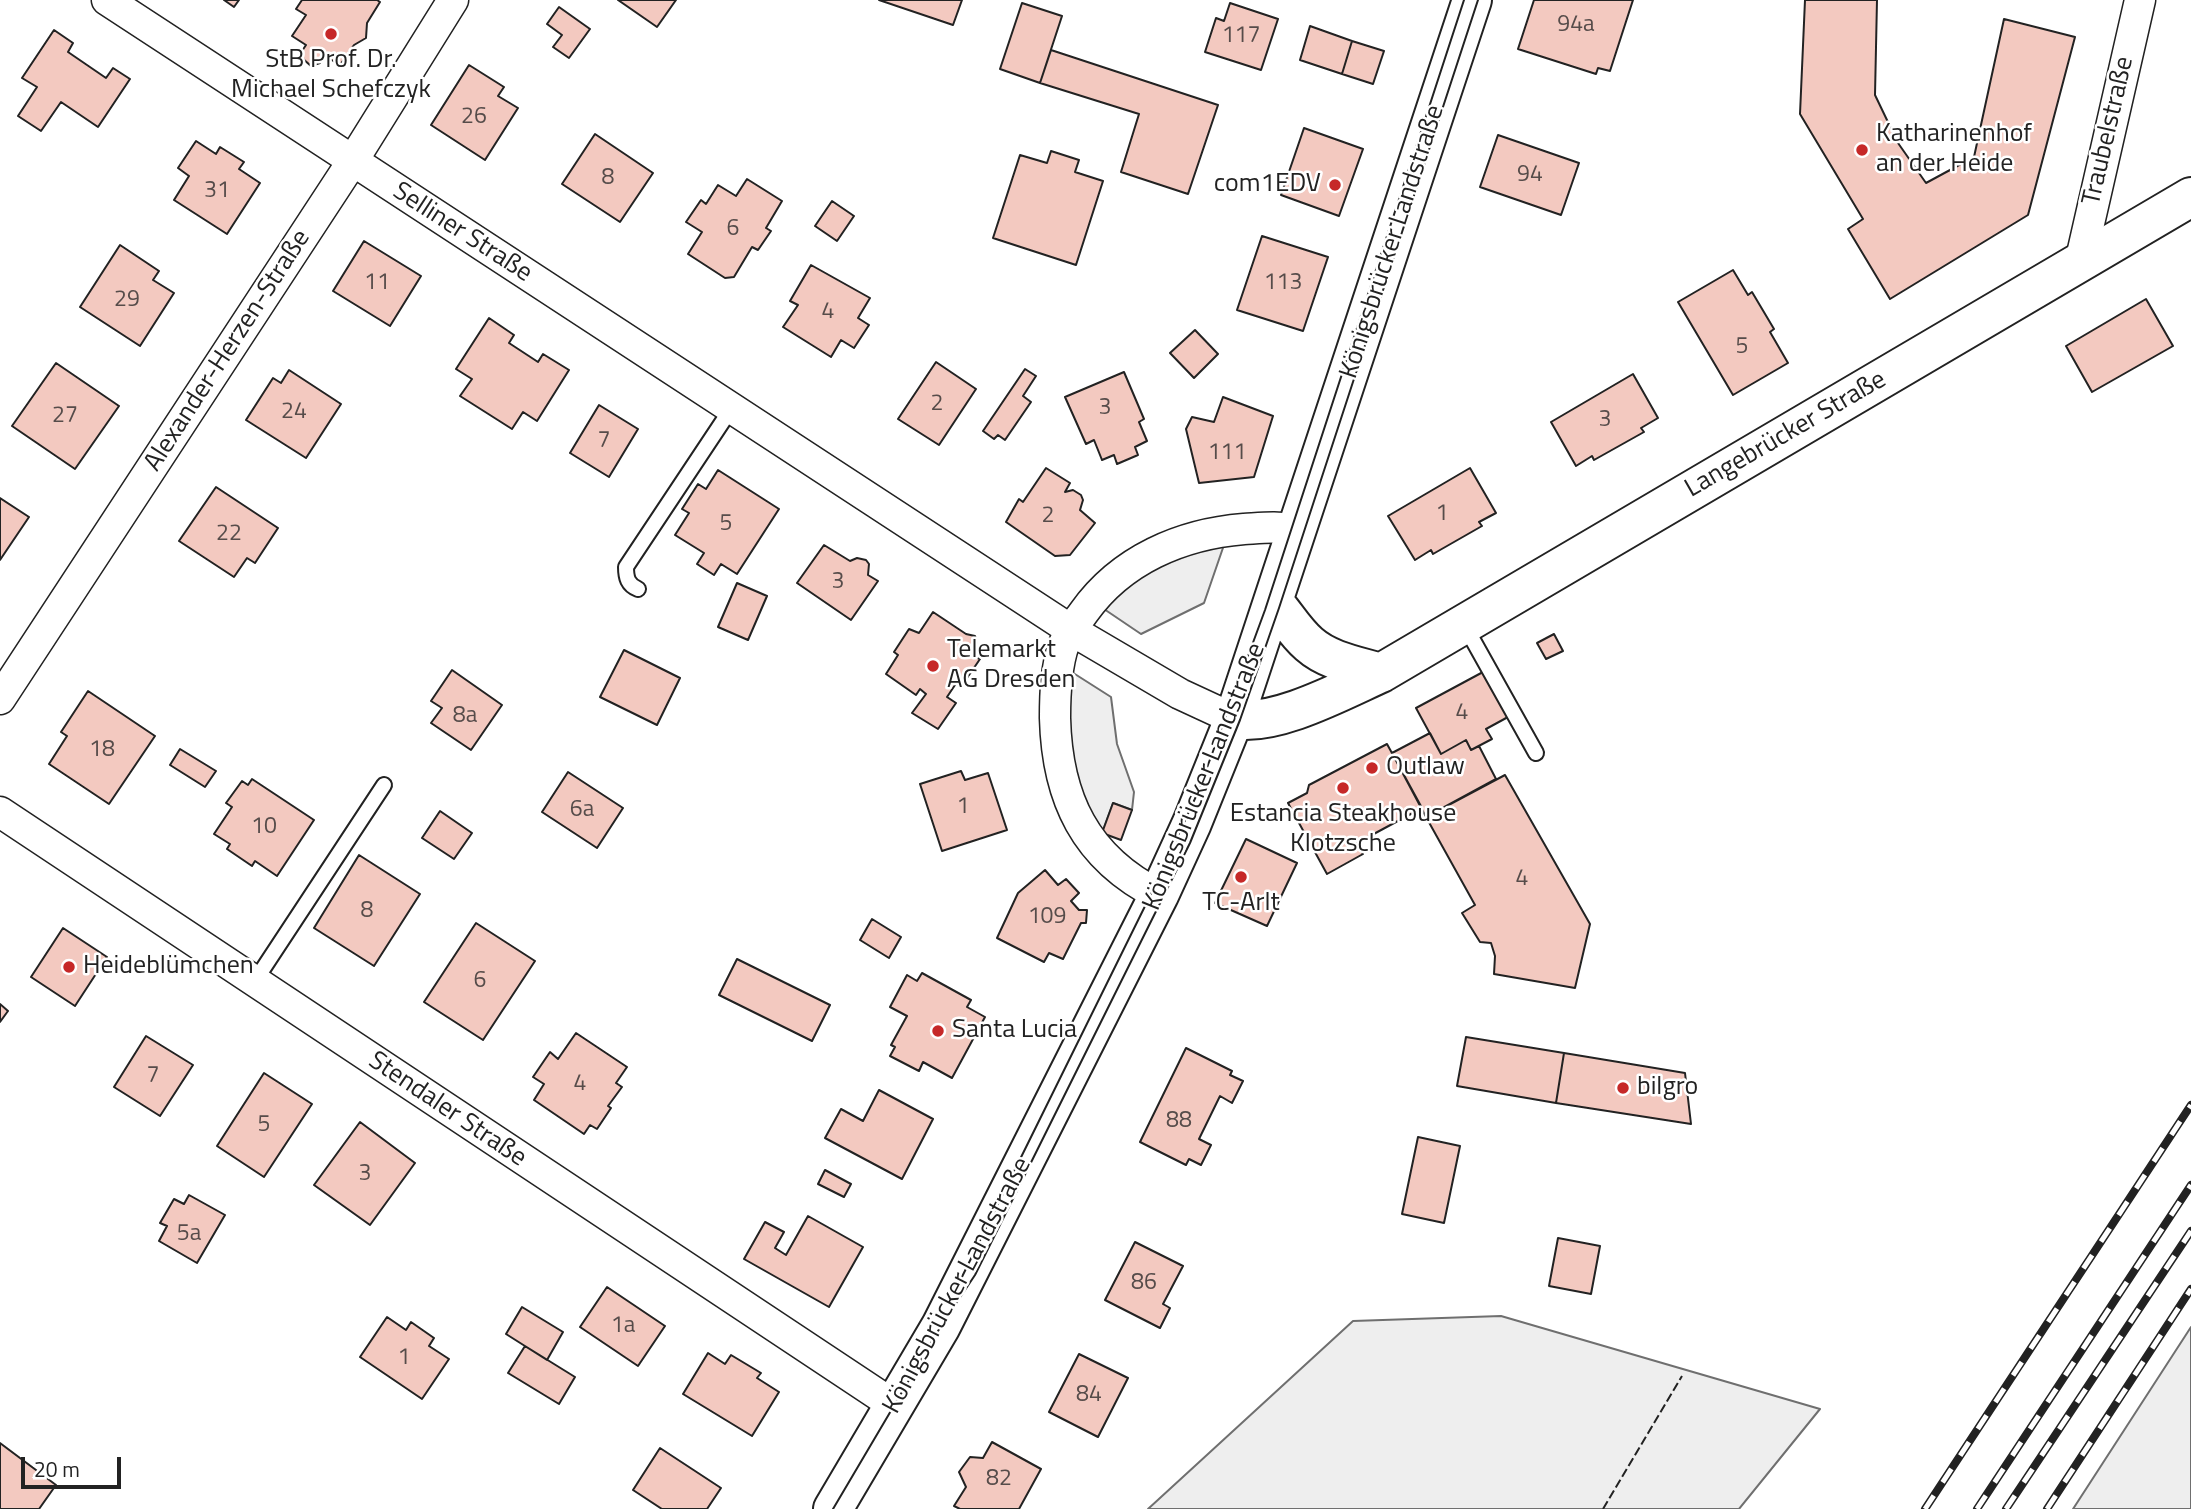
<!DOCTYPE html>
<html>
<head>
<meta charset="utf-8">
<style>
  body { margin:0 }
  #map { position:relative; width:2191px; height:1509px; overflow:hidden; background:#fff; font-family:"Titillium Web",sans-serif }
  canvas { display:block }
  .scale { position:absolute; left:21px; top:1457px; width:100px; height:32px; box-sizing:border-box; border:4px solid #222; border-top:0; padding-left:9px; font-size:21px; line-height:24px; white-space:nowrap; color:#222; -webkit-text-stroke:5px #fff; paint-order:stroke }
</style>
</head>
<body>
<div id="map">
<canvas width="2191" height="1509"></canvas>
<div class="scale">20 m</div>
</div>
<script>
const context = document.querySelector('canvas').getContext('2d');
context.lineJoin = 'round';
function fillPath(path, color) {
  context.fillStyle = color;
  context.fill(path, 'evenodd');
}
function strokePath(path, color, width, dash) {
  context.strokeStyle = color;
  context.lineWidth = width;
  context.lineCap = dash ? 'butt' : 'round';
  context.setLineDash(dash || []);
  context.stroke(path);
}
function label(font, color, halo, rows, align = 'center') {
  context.font = font + ' "Titillium Web",sans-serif';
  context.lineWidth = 5;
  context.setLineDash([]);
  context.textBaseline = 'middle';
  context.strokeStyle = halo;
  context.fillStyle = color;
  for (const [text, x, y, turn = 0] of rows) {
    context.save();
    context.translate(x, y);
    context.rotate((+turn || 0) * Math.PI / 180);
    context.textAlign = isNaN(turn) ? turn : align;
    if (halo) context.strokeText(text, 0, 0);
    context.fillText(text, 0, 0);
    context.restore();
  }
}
const green = new Path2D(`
  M1225 542 1204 603 1141 634 1101 607 1168 554Z
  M1067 669 1111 697 1117 744 1134 792 1132 810 1113 803 1102 833 1077 800 1064 757Z
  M1501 1316 1820 1409 1739 1509H1148L1353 1321Z
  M2191 1327V1509H2073Z`);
fillPath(green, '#eee');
strokePath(green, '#6f6f6f', 2);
const building = new Path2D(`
  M224 0H239L234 7Z
  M302 0H377L380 2 367 23 366 38 354 45 340 65 325 56 320 63 311 66 302 58V51L306 45 292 36 306 15 296 9Z
  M618 0H676L657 27Z
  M879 0H962L953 25Z
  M1534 0H1633L1610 71 1598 68 1596 74 1518 49Z
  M1805 0H1877L1875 95 1898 143 1926 183 1974 157 2004 19 2075 37 2028 215 1890 299 1848 229 1863 219 1800 114Z
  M1022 3 1062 16 1040 83 1000 69Z
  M1230 3 1278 19 1261 70 1205 52 1216 18 1224 21Z
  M559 7 590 29 569 58 553 47 562 35 547 24Z
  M1310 26 1352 41 1342 74 1300 60Z
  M54 30 73 43 68 52 106 78 113 68 130 79 98 127 61 102 41 131 18 116 37 87 22 78Z
  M1352 41 1384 51 1373 84 1342 74Z
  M1051 50 1218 105 1188 194 1121 172 1139 114 1040 83Z
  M469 65 504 87 498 96 518 108 485 160 431 125Z
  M1304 128 1363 149 1339 216 1281 195Z
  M595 134 653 173 620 222 562 184Z
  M1498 135 1579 163 1561 215 1480 187Z
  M196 141 216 154 220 147 244 162 239 169 260 183 227 234 174 200 189 176 178 168Z
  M1051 151 1079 160 1075 172 1103 181 1076 265 993 238 1020 155 1047 163Z
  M747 179 782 201 766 228 771 231 758 250 752 247 734 277 725 278 688 254 702 232 686 222 701 200 706 204 718 185 736 196Z
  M832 201 854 216 837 241 815 226Z
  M1262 236 1328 257 1303 331 1237 310Z
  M364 241 421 276 390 326 333 291Z
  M120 245 159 271 153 280 174 293 140 346 80 307Z
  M811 265 870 298 858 318 869 325 854 348 841 340 831 357 783 327 798 305 790 301Z
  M1733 270 1748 295 1752 292 1774 329 1770 332 1788 363 1733 395 1678 302Z
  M2146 299 2173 346 2092 392 2066 346Z
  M489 318 514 335 509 343 538 362 543 354 569 370 537 421 523 412 512 429 460 396 472 379 456 369Z
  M1195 330 1218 354 1194 378 1170 353Z
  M936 362 976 389 939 445 898 419Z
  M56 363 119 406 75 469 12 426Z
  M1025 369 1036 376 1023 396 1031 402 1005 440 998 435 994 439 983 431Z
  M289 370 341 404 306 458 246 420 273 378 281 383Z
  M1124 372 1144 419 1139 422 1147 441 1135 447 1138 455 1117 464 1114 455 1102 460 1094 440 1086 444 1065 397Z
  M1633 374 1658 418 1641 428 1644 432 1594 460 1592 456 1576 466 1551 422Z
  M1223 397 1273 416 1254 477 1199 483 1186 429 1192 417 1214 422Z
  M599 405 638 429 609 477 570 453Z
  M1046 468 1070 483 1065 492 1073 490 1081 495 1083 500 1080 510 1095 523 1070 555 1055 556 1006 522 1019 499 1023 502Z
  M1470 468 1496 513 1479 522 1482 526 1433 554 1431 550 1415 560 1388 516Z
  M718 470 779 509 737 574 721 564 714 575 697 564 704 553 675 535 689 513 682 509 698 484 706 489Z
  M216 487 278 528 255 563 247 558 234 577 179 541Z
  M0 498 29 517 0 560Z
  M824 545 850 561 857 558 866 560 869 564 868 575 878 581 851 620 797 583Z
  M737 583 767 596 748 640 718 627Z
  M933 612 966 634 975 636 977 643 968 654 980 659 965 681 959 679 947 697 956 703 938 729 912 713 926 694 920 689 916 695 886 674 898 655 894 652 909 629 919 633Z
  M1554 634 1563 651 1546 659 1537 643Z
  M624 650 680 678 657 725 600 697Z
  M452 670 502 705 471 750 431 723 442 708 431 701Z
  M1483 672 1508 717 1486 729 1492 739 1471 750 1466 740 1441 754 1416 708Z
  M88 691 155 736 109 804 49 764 67 736 61 732Z
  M1430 733 1441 754 1466 740 1471 750 1479 746 1496 779 1426 817 1392 753Z
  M1387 744 1422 808 1357 843 1363 854 1327 874 1288 803 1307 793 1309 785Z
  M180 749 216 771 205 787 170 765Z
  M961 771 965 780 988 773 1007 830 942 851 920 784Z
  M568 772 623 808 597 848 542 812Z
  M1505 775 1590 924 1575 988 1494 974 1495 956 1491 943 1480 942 1462 913 1475 905 1426 817Z
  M252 779 314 820 277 876 255 861 252 866 227 849 230 844 214 834 232 807 226 803 242 781 248 785Z
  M1113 803 1132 810 1121 840 1102 833Z
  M440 811 472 833 454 859 422 838Z
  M1246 839 1297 863 1267 926 1215 903Z
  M359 855 420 894 374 966 314 928Z
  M1045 870 1058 885 1066 879 1079 893 1071 901 1079 910H1087L1086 923H1081L1063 959 1049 953 1044 962 997 938 1018 893Z
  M872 919 901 937 889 958 860 940Z
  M476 923 535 961 483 1040 424 1002Z
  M63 928 107 957 75 1006 31 977Z
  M737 959 830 1005 812 1041 719 995Z
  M922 973 971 1000 967 1007 985 1017 952 1078 923 1062 919 1071 890 1056 895 1047 891 1045 907 1016 890 1007 907 975 917 981Z
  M0 1004 8 1011 0 1022Z
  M576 1033 627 1067 616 1083 622 1087 608 1106 611 1108 597 1129 590 1125 584 1134 534 1100 544 1084 533 1077 550 1052 558 1059Z
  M146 1036 193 1065 160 1116 114 1087Z
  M1466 1037 1564 1053 1556 1103 1457 1086Z
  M1186 1048 1232 1071 1230 1075 1243 1081 1232 1103 1220 1096 1199 1139 1211 1145 1201 1165 1189 1159 1186 1165 1140 1142Z
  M1564 1053 1685 1073 1691 1124 1556 1103Z
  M264 1073 312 1104 264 1177 217 1146Z
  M879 1090 933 1119 902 1179 825 1138 841 1109 863 1121Z
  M360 1122 415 1163 370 1225 314 1185Z
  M1418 1137 1460 1146 1444 1223 1402 1214Z
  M825 1170 851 1184 844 1197 818 1184Z
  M189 1195 225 1215 197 1263 159 1241 167 1226 160 1223 174 1199 184 1204Z
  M808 1216 863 1247 829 1307 744 1259 765 1222 784 1232 775 1248 786 1255Z
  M1558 1238 1600 1246 1591 1294 1549 1286Z
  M1135 1242 1183 1266 1163 1304 1170 1308 1160 1328 1105 1300Z
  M607 1287 665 1326 638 1366 580 1327Z
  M522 1307 563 1332 547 1360 506 1334Z
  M387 1317 406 1330 411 1322 434 1338 429 1346 449 1359 422 1399 360 1357Z
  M525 1346 575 1377 559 1404 508 1373Z
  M708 1353 725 1364 731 1355 761 1373 757 1378 779 1392 752 1436 683 1394Z
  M1079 1354 1128 1378 1098 1437 1049 1412Z
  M992 1442 1041 1469 1019 1509H960L954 1506 966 1487 959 1472 970 1457 983 1458Z
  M0 1443 56 1485 39 1509H0Z
  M660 1448 721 1488 707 1509H662L633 1490Z`);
fillPath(building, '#f3c9c0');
strokePath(building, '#222', 2);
const lane = new Path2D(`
  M638 589C628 585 626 578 626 567L731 409
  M1465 626 1536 753
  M255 981 384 785`);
const street = new Path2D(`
  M107 0 1071 630 1180 694 1234 719
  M2080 263 2140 0
  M0 699 352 162 453 0
  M0 812 895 1406
  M1159 895C1085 858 1057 798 1055 718 1055 693 1056 667 1064 644 1068 632 1077 622 1084 612 1121 560 1181 534 1244 529 1262 528 1278 526 1297 530`);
const secondary = new Path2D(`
  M1274 602C1286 616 1295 632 1309 644 1328 661 1357 666 1381 673
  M1234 719C1275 727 1343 690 1381 673L2191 197
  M833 1509 941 1326 1159 895 1192 823 1234 719 1472 0`);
strokePath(lane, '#222', 18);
strokePath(street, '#222', 33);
strokePath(secondary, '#222', 42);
strokePath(lane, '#fff', 14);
strokePath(street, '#fff', 30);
strokePath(secondary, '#fff', 38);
strokePath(new Path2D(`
  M954 1293 1152 892 1198 792 1265 610 1464 0
  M833 1509 941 1326 975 1275 1190 843 1240 720 1279 608 1478 0`), '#222', 2);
const rail = new Path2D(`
  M1925 1509 2191 1105
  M1977 1509 2191 1185
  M2006 1509 2191 1231
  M2047 1509 2191 1289`);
strokePath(rail, '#222', 8);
strokePath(rail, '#fff', 5, [16]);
strokePath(new Path2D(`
  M1603 1509 1682 1376`), '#222', 2, [9, 3.5]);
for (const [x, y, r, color] of [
  [331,34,7,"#c62828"],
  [1862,150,7,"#c62828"],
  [1335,185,7,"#c62828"],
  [933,666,7,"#c62828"],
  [1372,768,7,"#c62828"],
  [1343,788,7,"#c62828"],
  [1241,877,7,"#c62828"],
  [69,967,7,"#c62828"],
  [938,1031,7,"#c62828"],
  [1623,1088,7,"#c62828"]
]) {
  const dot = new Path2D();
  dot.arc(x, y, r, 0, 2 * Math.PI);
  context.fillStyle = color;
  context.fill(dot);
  strokePath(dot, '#fff', 2.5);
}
label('23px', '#564c4a', null, [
  ["94a",1576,25],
  ["117",1241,36],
  ["26",474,117],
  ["94",1530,175],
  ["8",608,178],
  ["31",217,191],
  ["6",733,229],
  ["11",377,283],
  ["113",1283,283],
  ["29",127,300],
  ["4",828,312],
  ["5",1742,347],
  ["2",937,404],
  ["3",1105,408],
  ["24",294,412],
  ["27",65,416],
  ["3",1605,420],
  ["7",604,441],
  ["111",1227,453],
  ["1",1442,514],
  ["2",1048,516],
  ["5",726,524],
  ["22",229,534],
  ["3",838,582],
  ["4",1462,713],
  ["8a",465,716],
  ["18",102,750],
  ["1",963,807],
  ["6a",582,810],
  ["10",264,827],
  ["4",1522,879],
  ["8",367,911],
  ["109",1047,917],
  ["6",480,981],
  ["7",153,1076],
  ["4",580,1084],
  ["88",1179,1121],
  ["5",264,1125],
  ["3",365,1174],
  ["5a",189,1234],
  ["86",1144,1283],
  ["1a",623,1326],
  ["1",404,1358],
  ["84",1089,1395],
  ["82",999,1479]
]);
label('26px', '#222', '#fff', [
  ["StB Prof. Dr.",331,61,"center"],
  ["Michael Schefczyk",331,91,"center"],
  ["Katharinenhof",1876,135],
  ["an der Heide",1876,165],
  ["com1EDV",1321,185,"right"],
  ["Telemarkt",947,651],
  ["AG Dresden",947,681],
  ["Outlaw",1386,768],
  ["Estancia Steakhouse",1343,815,"center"],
  ["Klotzsche",1343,845,"center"],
  ["TC-Arlt",1241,904,"center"],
  ["Heideblümchen",83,967],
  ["Santa Lucia",952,1031],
  ["bilgro",1637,1088]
], 'left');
label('26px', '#222', '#fff', [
  ["Traubelstraße",2109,131,-77],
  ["Selliner Straße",462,233,33],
  ["Königsbrücker Landstraße",1393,242,-72],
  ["Alexander-Herzen-Straße",228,351,-57],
  ["Langebrücker Straße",1786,435,-30],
  ["Königsbrücker Landstraße",1205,777,-68],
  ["Stendaler Straße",447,1110,34],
  ["Königsbrücker Landstraße",958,1286,-62]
]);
</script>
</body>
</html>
